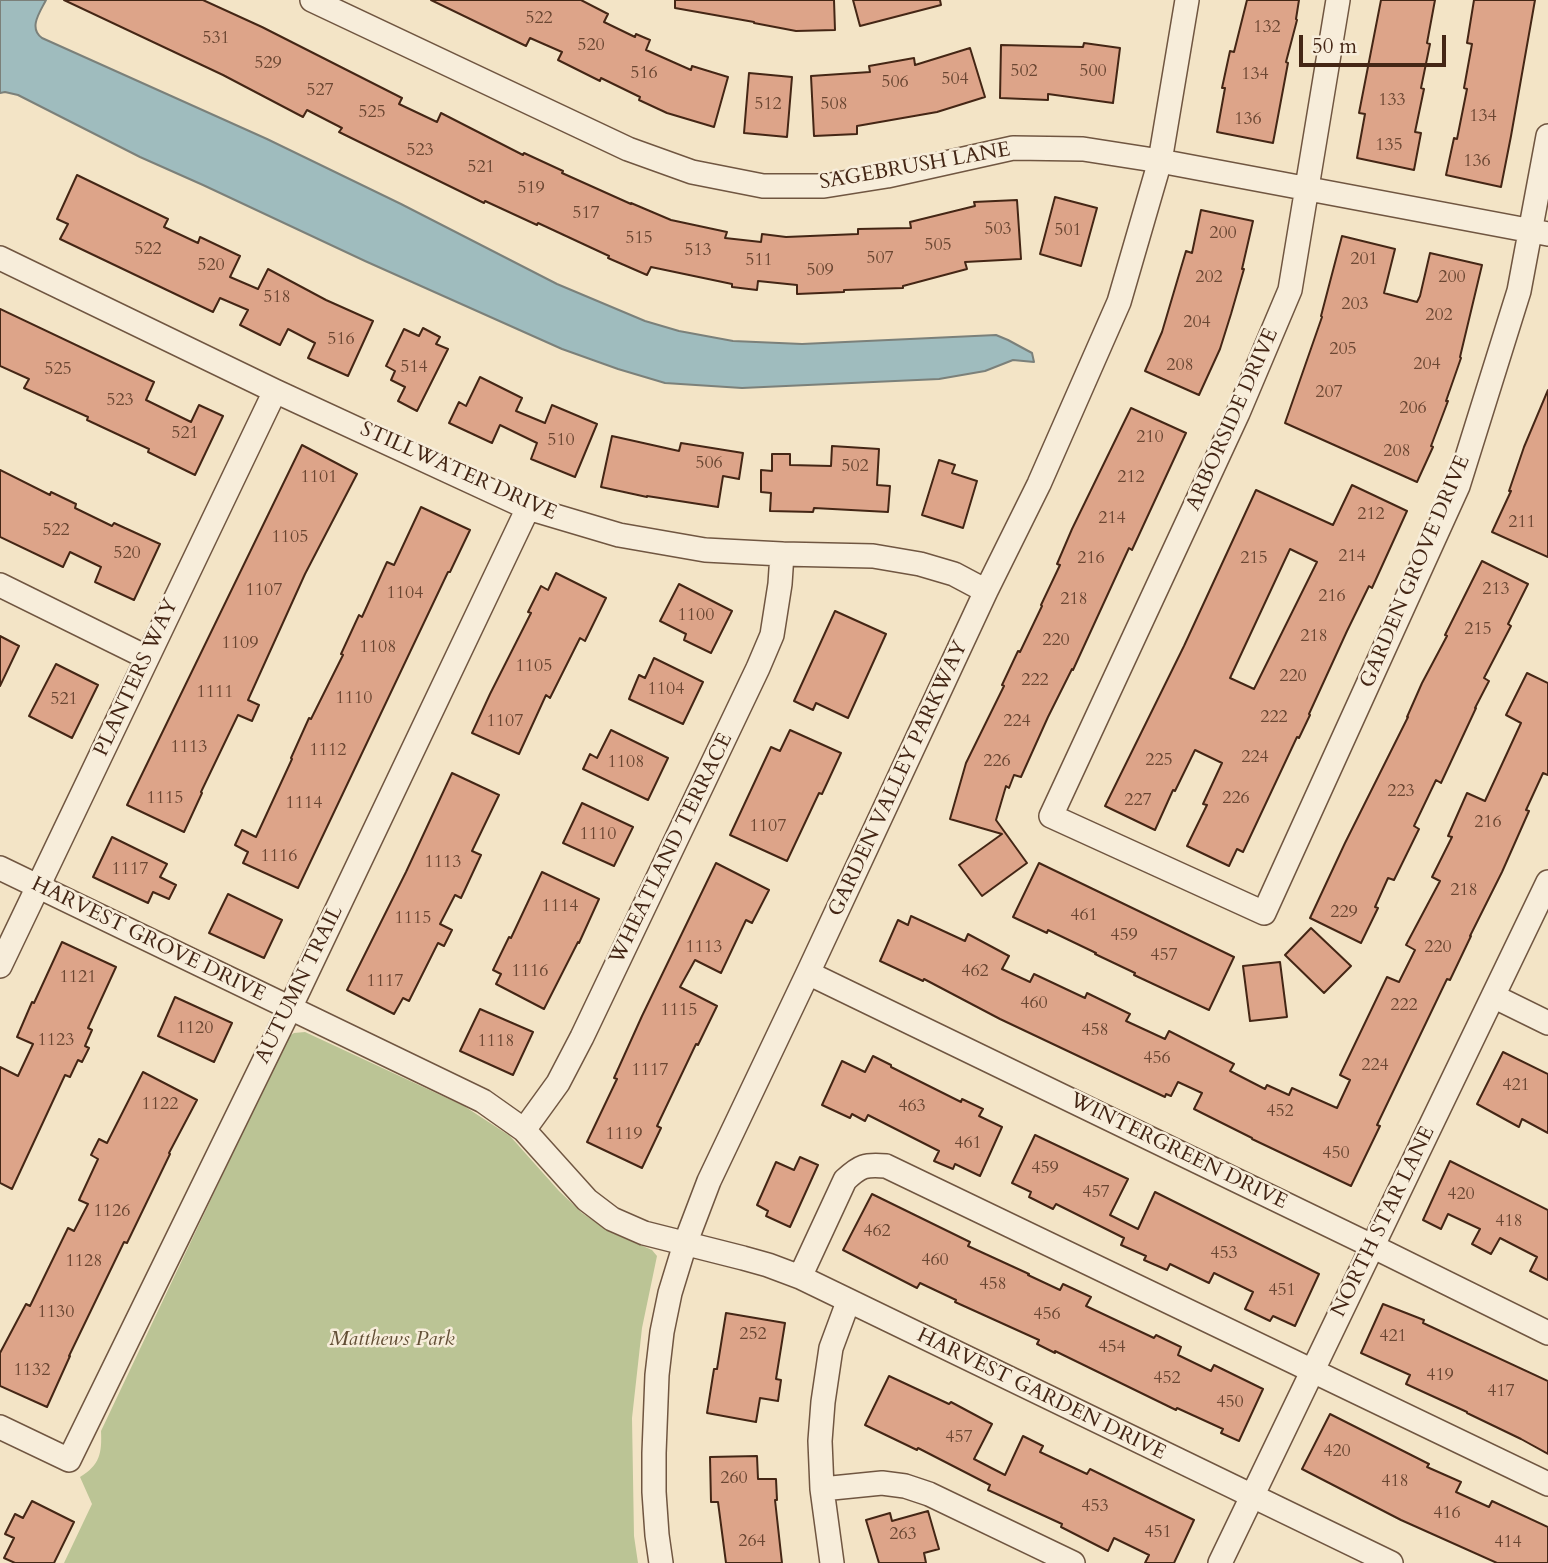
<!DOCTYPE html>
<html>
<head>
<meta charset="utf-8">
<style>
  body { margin:0 }
  #map { position:relative; width:1548px; height:1563px; overflow:hidden; background:#f3e4c6; font-family:Cardo,serif }
  canvas { display:block }
  .scale { position:absolute; left:1299px; top:35px; width:147px; height:32px; box-sizing:border-box; border:4px solid #442615; border-top:0; padding-left:9px; font-size:21px; line-height:24px; white-space:nowrap; color:#442615; -webkit-text-stroke:5px #f7edda; paint-order:stroke }
</style>
</head>
<body>
<div id="map">
<canvas width="1548" height="1563"></canvas>
<div class="scale">50 m</div>
</div>
<script>
const context = document.querySelector('canvas').getContext('2d');
context.lineJoin = 'round';
function fillPath(path, color) {
  context.fillStyle = color;
  context.fill(path, 'evenodd');
}
function strokePath(path, color, width, dash) {
  context.strokeStyle = color;
  context.lineWidth = width;
  context.lineCap = dash ? 'butt' : 'round';
  context.setLineDash(dash || []);
  context.stroke(path);
}
function label(font, color, halo, rows, align = 'center') {
  context.font = font + ' Cardo,serif';
  context.lineWidth = 5;
  context.setLineDash([]);
  context.textBaseline = 'middle';
  context.strokeStyle = halo;
  context.fillStyle = color;
  for (const [text, x, y, turn = 0] of rows) {
    context.save();
    context.translate(x, y);
    context.rotate((+turn || 0) * Math.PI / 180);
    context.textAlign = isNaN(turn) ? turn : align;
    if (halo) context.strokeText(text, 0, 0);
    context.fillText(text, 0, 0);
    context.restore();
  }
}
fillPath(new Path2D(`
  M305 1032 464 1106 510 1136 559 1191 582 1213 610 1232 652 1250 657 1256 642 1328 632 1418 634 1536 638 1563H64L92 1504 80 1477C100 1465 102 1453 101 1431L288 1037 294 1033Z`), '#bbc495');
const water = new Path2D(`
  M0 0H46C40 12 28 28 42 38L267 139 401 204 557 284 645 321 679 331 733 341 802 344 996 335 1008 340 1032 353 1034 362 1013 360 985 371 939 379 742 388 665 383 618 369 562 349 365 261 203 185 140 157 18 95 5 92 0 93Z`);
fillPath(water, '#9fbcbe');
strokePath(water, '#7b807a', 2);
const building = new Path2D(`
  M64 0H203L262 27 402 98 399 104 437 122 441 113 523 155 524 153 563 171 562 173 631 204V203L671 220 727 232 725 238 761 242 762 234 786 237 858 234V229L911 228 910 222 975 206 974 202 1017 200 1021 259 965 262 967 269 903 286V288L844 290V292L797 294V285L758 281 757 290 732 287V284L651 267 647 275 608 258 609 256 538 223 537 225 485 201 484 203 339 132 342 128 307 110 303 117 223 75Z
  M431 0H581L608 14 604 22 635 37 636 34 650 40 646 50 691 70 692 66 728 77 714 127 667 113 639 100 640 97 601 78 600 81 558 60 562 52 530 38 526 46Z
  M675 0H834L835 30 796 31 754 23V22L675 8Z
  M853 0H940L941 5 860 26Z
  M1247 0H1299L1296 19 1297 20 1286 62 1288 63 1273 143 1217 132 1225 88H1222L1230 51 1234 52Z
  M1381 0H1435L1427 43 1430 44 1421 88 1424 89 1415 132 1421 133 1414 170 1357 158 1365 114 1359 113Z
  M1474 0H1535L1511 136 1501 187 1446 175 1454 138 1457 139 1467 89 1464 88 1472 44 1467 43Z
  M1084 43 1120 48 1113 103 1048 94V100L1000 98 1001 45 1083 47Z
  M970 48 985 97 937 112 857 126V134L814 136 811 76 870 72 869 66 914 58 915 65Z
  M749 73 792 77 787 137 744 133Z
  M77 175 168 219 164 227 198 243 200 237 240 256 230 277 258 289 268 269 326 300 373 321 348 376 308 358 315 343 288 329 280 345 240 325 248 310 220 298 213 312 60 239 68 224 57 219Z
  M1055 197 1097 208 1081 266 1040 254Z
  M1201 210 1253 221 1242 269H1244L1231 314 1220 349 1199 395 1145 371 1162 332 1186 251 1192 253Z
  M1342 236 1395 249 1384 293 1417 302 1420 296 1430 253 1482 265 1460 357 1461 358 1446 401H1448L1431 446 1433 447 1417 482 1285 423 1322 317 1321 316Z
  M0 309 154 382 146 400 191 422 199 405 223 416 195 475 148 452 149 449 87 420 88 417 24 388 29 379 0 366Z
  M423 328 440 337 436 344 448 349 417 411 398 401 405 387 391 380 395 371 386 366 404 329 419 336Z
  M480 377 522 398 516 411 545 423 552 405 597 424 575 477 531 459 537 443 500 425 492 443 449 423 459 402 466 406Z
  M1548 390V557L1492 532 1511 491H1509L1524 447Z
  M1131 408 1186 433 1132 550 1129 548 1073 670 1072 669 1048 717 1021 777 1014 775 1009 788 1006 786 996 820 1027 863 982 896 959 865 1002 834 950 819 966 763 1004 686 1002 685 1018 651 1020 652 1042 606 1041 605 1060 565 1057 564 1072 529Z
  M612 436 679 451 681 443 743 453 739 479 723 476 718 507 647 496V497L601 487Z
  M302 445 357 474 305 574 248 700 259 705 252 721 238 715 201 792 202 793 184 832 127 805Z
  M832 446 879 449 877 485 890 486 888 512 814 508 813 512 770 511 771 493 761 492V470L772 471V454H790V465L831 466Z
  M939 460 955 465 952 473 977 481 963 528 922 515Z
  M0 470 50 495 51 492 76 504 75 508 112 526 114 523 160 544 134 600 95 582 101 567 70 552 63 567 0 537Z
  M1352 485 1407 511 1372 588 1369 586 1347 631 1309 714 1310 715 1299 738 1297 737 1243 852 1237 849 1229 866 1187 846 1207 805 1203 804 1222 763 1195 750 1175 791 1173 790 1155 830 1105 806 1184 646 1256 490 1333 525ZM1290 549 1317 562 1254 689 1230 678Z
  M421 507 470 530 450 572H448L298 888 243 863 248 852 235 845 242 830 256 837 292 759 291 758 309 718 311 719 343 655 341 654 359 615 362 617 387 562 394 565Z
  M1482 561 1528 584 1508 624 1511 626 1484 678 1489 681 1475 708H1476L1441 783 1436 780 1414 826 1419 829 1394 880 1388 878 1375 907 1378 908 1361 943 1310 918 1345 843 1408 717H1407L1422 683 1447 636 1445 635Z
  M556 573 606 598 585 641 580 638 550 698 546 695 519 754 472 733 490 694 531 613 528 612 541 586 548 590Z
  M679 584 732 611 711 653 684 640 686 634 660 621Z
  M835 611 886 634 848 718 816 703 813 710 794 701Z
  M0 636 19 646 0 686Z
  M654 658 703 682 683 724 629 699 639 675 645 678Z
  M56 664 98 685 72 738 29 716Z
  M1527 673 1548 683V775L1543 773 1526 810 1529 811 1502 872 1470 936H1471L1450 980 1447 979 1377 1125 1380 1126 1351 1186 1252 1139V1138L1194 1109 1202 1093 1178 1082 1171 1096 1166 1094 1165 1097 1000 1019 924 979 923 981 880 961 898 920 908 925 911 916 965 941 968 934 1009 956 1002 969 1030 982 1034 974 1085 998 1087 993 1130 1014 1126 1021 1165 1039 1169 1031 1234 1064 1230 1071 1265 1089 1267 1085 1289 1095 1292 1088 1337 1108 1350 1080 1340 1075 1387 977 1399 982 1415 950 1406 945 1440 881 1432 877 1452 837 1448 836 1467 793 1485 801 1521 723 1506 715Z
  M611 730 668 758 648 800 583 769 590 754 597 758Z
  M790 730 841 753 822 794 819 793 787 861 730 835 771 747 780 751Z
  M452 773 499 795 472 851 481 855 461 898 455 895 440 924 452 930 444 946 438 943 409 1001 403 998 394 1014 347 990 406 872Z
  M582 803 633 827 614 866 563 843Z
  M112 837 167 864 160 877 176 885 169 899 153 892 148 903 93 877Z
  M716 863 769 890 752 923 746 920 721 973 695 960 680 987 717 1006 698 1045 696 1044 657 1126 661 1128 642 1168 587 1142 617 1079 614 1078 642 1016Z
  M1039 863 1234 957 1209 1010 1134 975 1135 973 1095 954 1096 953 1048 930 1047 933 1013 917Z
  M542 872 599 899 579 943 578 942 544 1009 496 984 501 974 493 970 509 937 511 938Z
  M228 894 282 920 264 958 209 933Z
  M1311 928 1351 966 1324 993 1285 955Z
  M62 942 116 967 88 1028 92 1030 85 1046 89 1048 82 1062 78 1060 70 1077 65 1075 12 1189 0 1183V1067L18 1076 33 1044 17 1037 32 1002 34 1003Z
  M1280 962 1287 1017 1250 1021 1243 966Z
  M175 997 232 1023 214 1062 158 1036Z
  M480 1009 533 1032 513 1075 460 1051Z
  M1503 1052 1548 1074V1133L1522 1119 1519 1127 1477 1104Z
  M873 1056 891 1065V1067L961 1102 962 1099 983 1109 979 1116 1002 1127 980 1176 955 1164 953 1169 934 1161 939 1151 868 1115 865 1121 852 1114 850 1118 822 1105 842 1061 865 1072Z
  M143 1072 197 1100 169 1153 170 1154 127 1243 124 1242 69 1356H70L47 1407 0 1386V1353L26 1304 30 1306 68 1228 74 1231 88 1204 79 1200 98 1159 91 1155 99 1139 107 1143Z
  M1035 1135 1128 1179 1110 1215 1138 1229 1155 1192 1319 1274 1295 1326 1273 1316 1270 1321 1245 1309 1253 1292 1214 1273 1209 1283 1170 1264 1167 1270 1144 1260 1146 1256 1121 1245 1124 1238 1056 1204 1053 1209 1029 1197 1031 1192 1012 1183Z
  M800 1157 818 1165 790 1227 766 1216 768 1211 757 1205 776 1162 794 1170Z
  M1450 1161 1548 1210V1280L1530 1271 1537 1257 1500 1238 1491 1254 1472 1244 1480 1229 1448 1214 1441 1229 1423 1220Z
  M872 1194 970 1242 968 1246 1029 1274 1028 1275 1060 1290 1063 1284 1091 1297 1086 1306 1154 1338 1156 1335 1181 1347 1178 1355 1211 1371 1214 1365 1263 1389 1239 1441 1221 1433 1223 1429 1177 1408 1176 1410 1055 1351V1353L1037 1344 1039 1340 955 1302 956 1300 920 1283 917 1288 843 1250Z
  M1383 1304 1424 1320 1423 1323 1548 1381V1454L1521 1439 1467 1413V1412L1406 1384 1410 1375 1361 1353Z
  M726 1313 785 1323 776 1379 781 1380 778 1401 760 1398 756 1422 707 1413 714 1369H717Z
  M889 1376 949 1404 951 1402 992 1424 974 1459 1005 1475 1023 1436 1043 1446 1040 1452 1087 1474 1090 1469 1194 1520 1174 1563H1145L1149 1555 1114 1538 1108 1551 1061 1527 1062 1524 988 1490 990 1485 918 1448 917 1450 865 1425Z
  M1330 1414 1429 1464 1427 1467 1461 1482 1456 1492 1489 1507 1492 1501 1548 1527V1563H1497L1401 1520 1302 1469Z
  M757 1456 758 1479H776L777 1500H775L782 1563H726L718 1502H711L710 1457Z
  M32 1501 74 1522 54 1563H15L4 1558 14 1538 5 1534 15 1514 23 1518Z
  M928 1511 939 1549 924 1553 926 1563H879L866 1520 890 1513 892 1521Z`);
fillPath(building, '#dda489');
strokePath(building, '#442615', 2);
const minor = new Path2D(`
  M312 0 628 149 692 172 763 186H824L887 176 1013 148 1083 149 1160 161 1548 234
  M1338 0 1290 290 1238 413 1051 816 1264 913 1458 486 1519 291 1548 136
  M0 258 275 391 528 508 619 535 705 550 782 554 873 556 920 564 954 574 986 591
  M0 585 146 657
  M0 868 483 1101 524 1130 587 1200 612 1219 644 1233 743 1258 768 1265 800 1277 1391 1563
  M0 966 275 391
  M808 973 1372 1246 1548 1333
  M1493 996 1548 1023
  M524 1130 558 1083 582 1037 758 668 772 635 780 584 782 554
  M800 1277 845 1180C860 1166 865 1164 886 1166L1548 1484
  M0 1427 69 1460 290 1008 528 508
  M822 1489 882 1483 905 1486 929 1494 1073 1563
  M661 1563 657 1535 654 1492V1453L657 1375 662 1332 670 1293 685 1244 709 1181 808 973 986 591 1039 484 1119 302 1160 161 1187 0
  M832 1563 822 1489 820 1441 823 1402 831 1348 848 1302
  M1220 1563 1548 882`);
strokePath(minor, '#705641', 26);
strokePath(minor, '#f7edda', 23);
label('18px', '#6a4632', null, [
  ["522",539,19],
  ["132",1267,28],
  ["531",216,39],
  ["520",591,46],
  ["529",268,64],
  ["502",1024,72],
  ["500",1093,72],
  ["516",644,74],
  ["134",1255,75],
  ["504",955,80],
  ["506",895,83],
  ["527",320,91],
  ["133",1392,101],
  ["512",768,105],
  ["508",834,105],
  ["525",372,113],
  ["134",1483,117],
  ["136",1248,120],
  ["135",1389,146],
  ["523",420,151],
  ["136",1477,162],
  ["521",481,168],
  ["519",531,189],
  ["517",586,214],
  ["503",998,230],
  ["501",1068,231],
  ["200",1223,234],
  ["515",639,239],
  ["505",938,246],
  ["522",148,250],
  ["513",698,251],
  ["507",880,259],
  ["201",1364,260],
  ["511",759,261],
  ["520",211,266],
  ["509",820,271],
  ["202",1209,278],
  ["200",1452,278],
  ["518",277,298],
  ["203",1355,305],
  ["202",1439,316],
  ["204",1197,323],
  ["516",341,340],
  ["205",1343,350],
  ["204",1427,365],
  ["208",1180,366],
  ["514",414,368],
  ["525",58,370],
  ["207",1329,393],
  ["523",120,401],
  ["206",1413,409],
  ["521",185,434],
  ["210",1150,438],
  ["510",561,441],
  ["208",1397,452],
  ["506",709,464],
  ["502",855,467],
  ["1101",319,478],
  ["212",1131,478],
  ["212",1371,515],
  ["214",1112,519],
  ["211",1522,523],
  ["522",56,531],
  ["1105",290,538],
  ["520",127,554],
  ["214",1352,557],
  ["216",1091,559],
  ["215",1254,559],
  ["213",1496,590],
  ["1107",264,591],
  ["1104",405,594],
  ["216",1332,597],
  ["218",1074,600],
  ["1100",696,616],
  ["215",1478,630],
  ["218",1314,637],
  ["220",1056,641],
  ["1109",240,644],
  ["1108",378,648],
  ["1105",534,667],
  ["220",1293,677],
  ["222",1035,681],
  ["1104",666,690],
  ["1111",215,693],
  ["1110",354,699],
  ["521",64,700],
  ["222",1274,718],
  ["1107",505,722],
  ["224",1017,722],
  ["1113",189,748],
  ["1112",328,751],
  ["224",1255,758],
  ["225",1159,761],
  ["226",997,762],
  ["1108",626,763],
  ["223",1401,792],
  ["1115",165,799],
  ["226",1236,799],
  ["227",1138,801],
  ["1114",304,804],
  ["216",1488,823],
  ["1107",768,827],
  ["1110",598,835],
  ["1116",279,857],
  ["1113",443,863],
  ["1117",130,870],
  ["218",1464,891],
  ["1114",560,907],
  ["229",1344,913],
  ["461",1084,916],
  ["1115",413,919],
  ["459",1124,936],
  ["1113",704,948],
  ["220",1438,948],
  ["457",1164,956],
  ["1116",530,972],
  ["462",975,972],
  ["1121",78,978],
  ["1117",385,982],
  ["460",1034,1004],
  ["222",1404,1006],
  ["1115",679,1011],
  ["1120",195,1029],
  ["458",1095,1031],
  ["1123",56,1041],
  ["1118",496,1042],
  ["456",1157,1059],
  ["224",1375,1066],
  ["1117",650,1071],
  ["421",1516,1086],
  ["1122",160,1105],
  ["463",912,1107],
  ["452",1280,1112],
  ["1119",624,1135],
  ["461",968,1144],
  ["450",1336,1154],
  ["459",1045,1169],
  ["457",1096,1193],
  ["420",1461,1195],
  ["1126",112,1212],
  ["418",1509,1222],
  ["462",877,1232],
  ["453",1224,1254],
  ["460",935,1261],
  ["1128",84,1262],
  ["458",993,1285],
  ["451",1282,1291],
  ["1130",56,1313],
  ["456",1047,1315],
  ["252",753,1335],
  ["421",1393,1337],
  ["454",1112,1348],
  ["1132",32,1371],
  ["419",1440,1376],
  ["452",1167,1379],
  ["417",1501,1392],
  ["450",1230,1403],
  ["457",959,1438],
  ["420",1337,1452],
  ["260",734,1479],
  ["418",1395,1482],
  ["453",1095,1507],
  ["416",1447,1514],
  ["451",1158,1533],
  ["263",903,1535],
  ["264",752,1542],
  ["414",1508,1543]
]);
label('21px', '#442615', '#f7edda', [
  ["SAGEBRUSH LANE",915,167,-10],
  ["ARBORSIDE DRIVE",1233,420,-66],
  ["STILLWATER DRIVE",458,472,24],
  ["GARDEN GROVE DRIVE",1416,572,-67],
  ["PLANTERS WAY",137,678,-65],
  ["GARDEN VALLEY PARKWAY",899,779,-65],
  ["WHEATLAND TERRACE",672,849,-64],
  ["HARVEST GROVE DRIVE",148,940,26],
  ["AUTUMN TRAIL",300,985,-64],
  ["WINTERGREEN DRIVE",1178,1152,26],
  ["NORTH STAR LANE",1384,1222,-64],
  ["HARVEST GARDEN DRIVE",1041,1395,26]
]);
label('italic 21px', '#624e35', '#f7edda', [
  ["Matthews Park",392,1340]
]);
</script>
</body>
</html>
